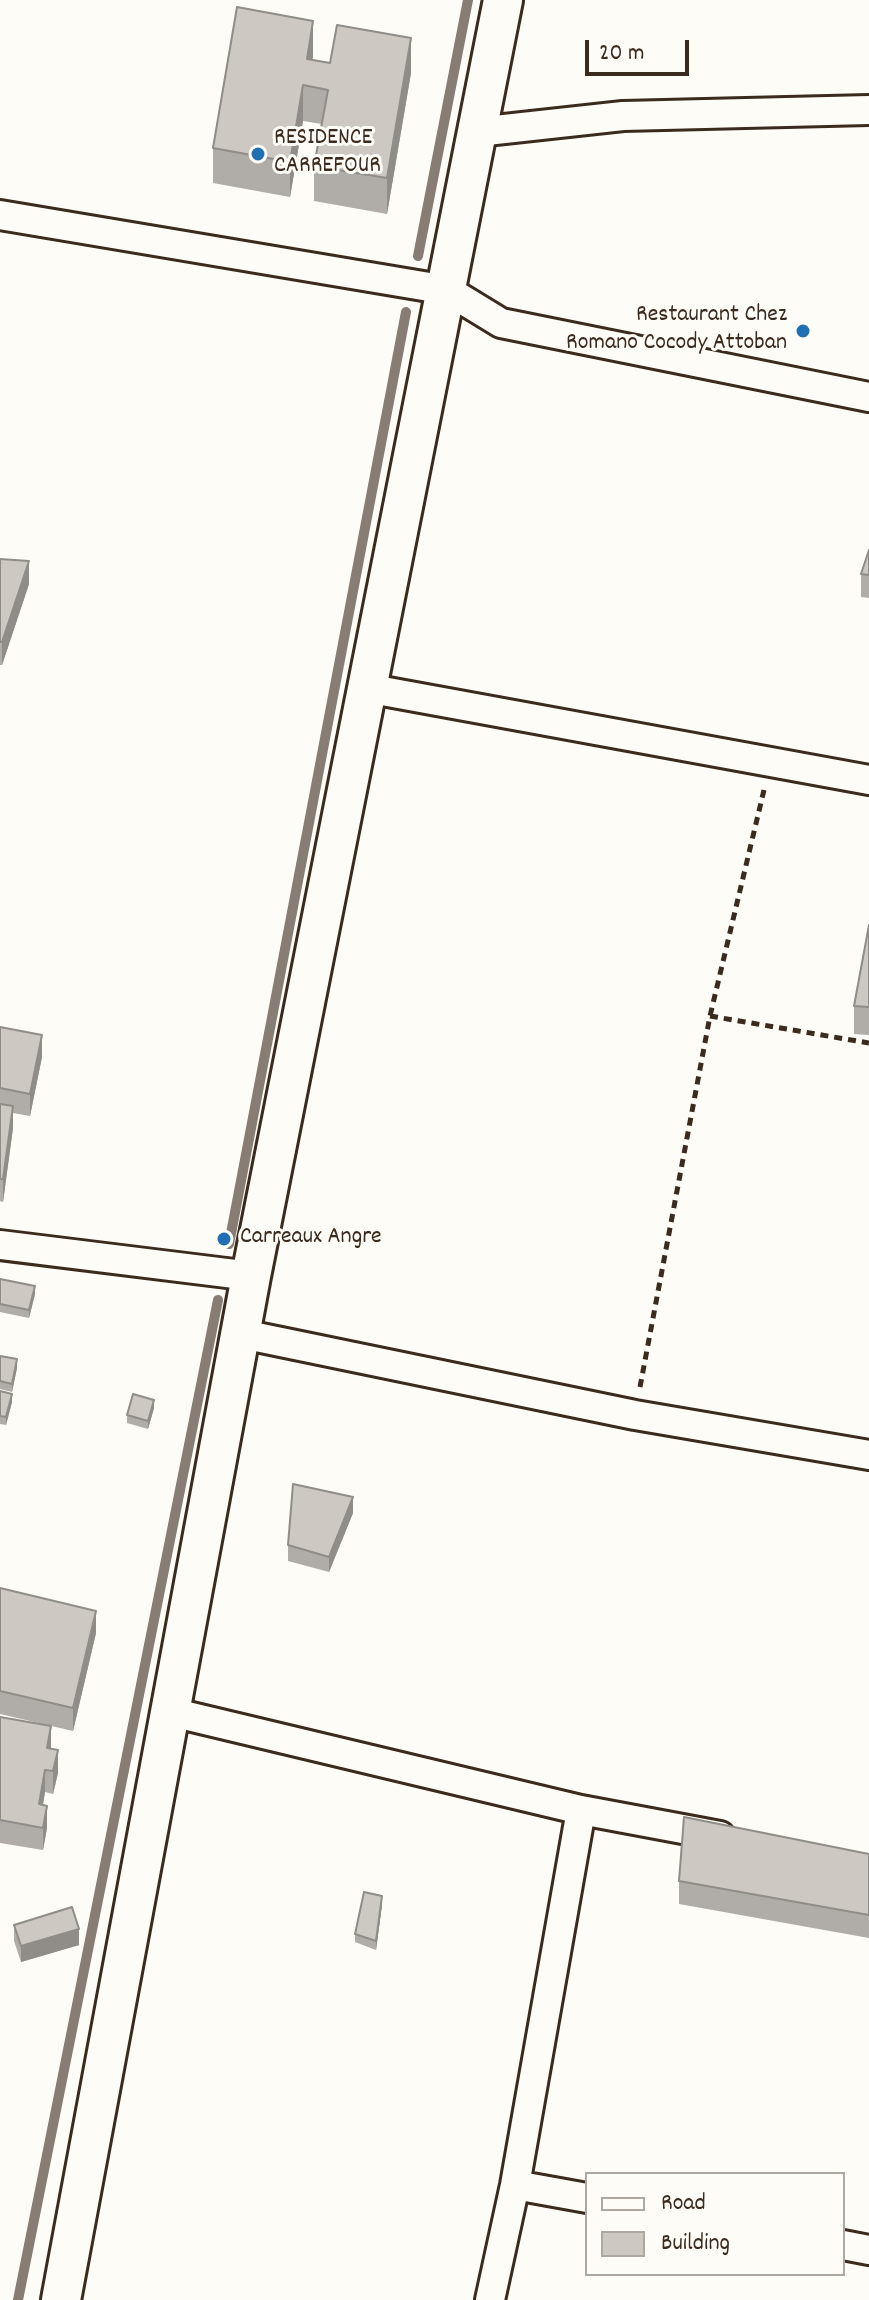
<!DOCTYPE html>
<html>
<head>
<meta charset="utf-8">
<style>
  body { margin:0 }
  #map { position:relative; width:869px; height:2300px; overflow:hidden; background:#fdfcf7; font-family:Dekko,sans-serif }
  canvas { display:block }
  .legend { position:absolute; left:585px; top:2172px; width:260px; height:104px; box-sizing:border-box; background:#fdfcf7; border:2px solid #afa8a0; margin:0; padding:10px 14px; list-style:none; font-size:24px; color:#3b2a1e }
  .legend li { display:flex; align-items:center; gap:16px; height:40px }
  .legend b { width:40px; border:2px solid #afa8a0 }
  .scale { position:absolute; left:585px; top:40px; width:104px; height:36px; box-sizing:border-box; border:4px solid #3b2a1e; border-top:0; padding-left:10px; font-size:24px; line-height:28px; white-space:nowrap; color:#3b2a1e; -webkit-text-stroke:6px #fdfcf7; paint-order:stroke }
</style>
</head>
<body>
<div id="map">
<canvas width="869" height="2300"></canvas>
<ul class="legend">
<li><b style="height:10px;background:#fdfcf7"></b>Road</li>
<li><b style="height:22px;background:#cdc8c2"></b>Building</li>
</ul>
<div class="scale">20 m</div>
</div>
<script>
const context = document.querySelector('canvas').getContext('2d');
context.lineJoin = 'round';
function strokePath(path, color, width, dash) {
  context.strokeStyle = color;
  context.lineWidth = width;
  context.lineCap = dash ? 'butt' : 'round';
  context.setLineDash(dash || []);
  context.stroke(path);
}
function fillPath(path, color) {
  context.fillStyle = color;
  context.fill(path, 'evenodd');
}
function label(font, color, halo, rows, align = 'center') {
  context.font = font + ' Dekko,sans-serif';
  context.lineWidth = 6;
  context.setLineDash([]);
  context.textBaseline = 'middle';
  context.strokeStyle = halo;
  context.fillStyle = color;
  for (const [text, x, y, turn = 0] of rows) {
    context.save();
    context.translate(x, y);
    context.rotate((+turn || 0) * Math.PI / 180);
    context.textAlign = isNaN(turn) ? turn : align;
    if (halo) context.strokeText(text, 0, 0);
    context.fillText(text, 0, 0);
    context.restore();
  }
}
strokePath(new Path2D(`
  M418 256 468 0
  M229 1244 406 312
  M18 2300 218 1300`), '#887d74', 10);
const street = new Path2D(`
  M477 132 623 116 869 110
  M0 215 447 290 501 323 869 397
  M366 688 869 780
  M0 1245 251 1276
  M242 1334 635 1415 869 1455
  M171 1712 581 1810 720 1836
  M515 2185 587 2198
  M843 2245 869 2250
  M490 2300 515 2185 581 1810`);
const secondary = new Path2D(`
  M61 2300 251 1276 503 0`);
strokePath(street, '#3b2a1e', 34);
strokePath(secondary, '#3b2a1e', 44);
strokePath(new Path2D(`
  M710 1016 869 1043
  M640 1387 710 1016 764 790`), '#3b2a1e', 5, [8, 6]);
strokePath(street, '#fdfcf7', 28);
strokePath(secondary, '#fdfcf7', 38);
fillPath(new Path2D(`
  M313 56 312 60 411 73 387 214 314 201V166L322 124 303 121 290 197 213 183V148Z
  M869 550V598L861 597V574Z
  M0 559 29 584 2 665H0Z
  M869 925V1035L854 1034V1006Z
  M0 1027 42 1057 30 1116 13 1113V1128L3 1202 0 1201Z
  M0 1279 35 1294 29 1318 0 1312Z
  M0 1356 17 1368 12 1392 0 1389Z
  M0 1391 12 1402 6 1425 0 1424Z
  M154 1408 148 1429 127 1423V1415Z
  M353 1513 329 1572 288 1561V1545Z
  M0 1588 96 1633 73 1731 0 1714Z
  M0 1717 51 1749 58 1773 53 1794 45 1792 43 1805 47 1828 43 1850 0 1843Z
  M869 1854V1938L679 1904V1881Z
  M382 1905 376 1950 355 1942V1934Z
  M14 1925 79 1945 21 1962 14 1941Z`), '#b0aca7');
fillPath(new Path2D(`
  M313 21V56L308 86 307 59Z
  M411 38V73L387 214V178Z
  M303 85V121L290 197V162Z
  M29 561V584L2 665V642Z
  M42 1035V1057L30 1116V1094Z
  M13 1106V1128L3 1202V1179Z
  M35 1286V1294L29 1318V1310Z
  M17 1359V1368L12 1392V1384Z
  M12 1394V1402L6 1425V1417Z
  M154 1400V1408L148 1429V1421Z
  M353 1497V1513L329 1572V1557Z
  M96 1611V1633L73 1731V1708Z
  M51 1726V1749L47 1748Z
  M58 1750V1773L53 1794V1771Z
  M45 1770V1792L39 1827V1804Z
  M47 1806V1828L43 1850V1828Z
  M382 1896V1905L376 1950V1941Z
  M79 1929V1945L21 1962V1946Z`), '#908c88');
const building = new Path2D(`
  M237 7 313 21 307 59 330 63 337 25 411 38 387 178 314 166 328 90 303 85 290 162 213 148Z
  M869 550V575L861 574Z
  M0 559 29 561 2 642H0Z
  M869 925V1007L854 1006Z
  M0 1027 42 1035 30 1094 0 1088Z
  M0 1104 13 1106 3 1179H0Z
  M0 1279 35 1286 29 1310 0 1304Z
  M0 1356 17 1359 12 1384 0 1381Z
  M0 1391 12 1394 6 1417 0 1416Z
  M133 1394 154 1400 148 1421 127 1415Z
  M293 1484 353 1497 329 1557 288 1545Z
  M0 1588 96 1611 73 1708 0 1691Z
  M0 1717 51 1726 47 1748 58 1750 53 1771 45 1770 39 1804 47 1806 43 1828 0 1820Z
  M684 1817 869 1854V1915L679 1881Z
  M364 1892 382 1896 376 1941 355 1934Z
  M72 1907 79 1929 21 1946 14 1925Z`);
fillPath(building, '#cdc8c2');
strokePath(building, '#908c88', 2);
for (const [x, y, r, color] of [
  [258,154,8,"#1f6fb2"],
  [803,331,8,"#1f6fb2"],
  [224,1239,8,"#1f6fb2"]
]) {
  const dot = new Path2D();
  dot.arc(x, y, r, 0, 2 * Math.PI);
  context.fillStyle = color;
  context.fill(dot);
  strokePath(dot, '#fdfcf7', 3);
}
label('24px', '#3b2a1e', '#fdfcf7', [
  ["RESIDENCE",274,140],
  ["CARREFOUR",274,168],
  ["Restaurant Chez",787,317,"right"],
  ["Romano Cocody Attoban",787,345,"right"],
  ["Carreaux Angre",240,1239]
], 'left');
</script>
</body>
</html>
